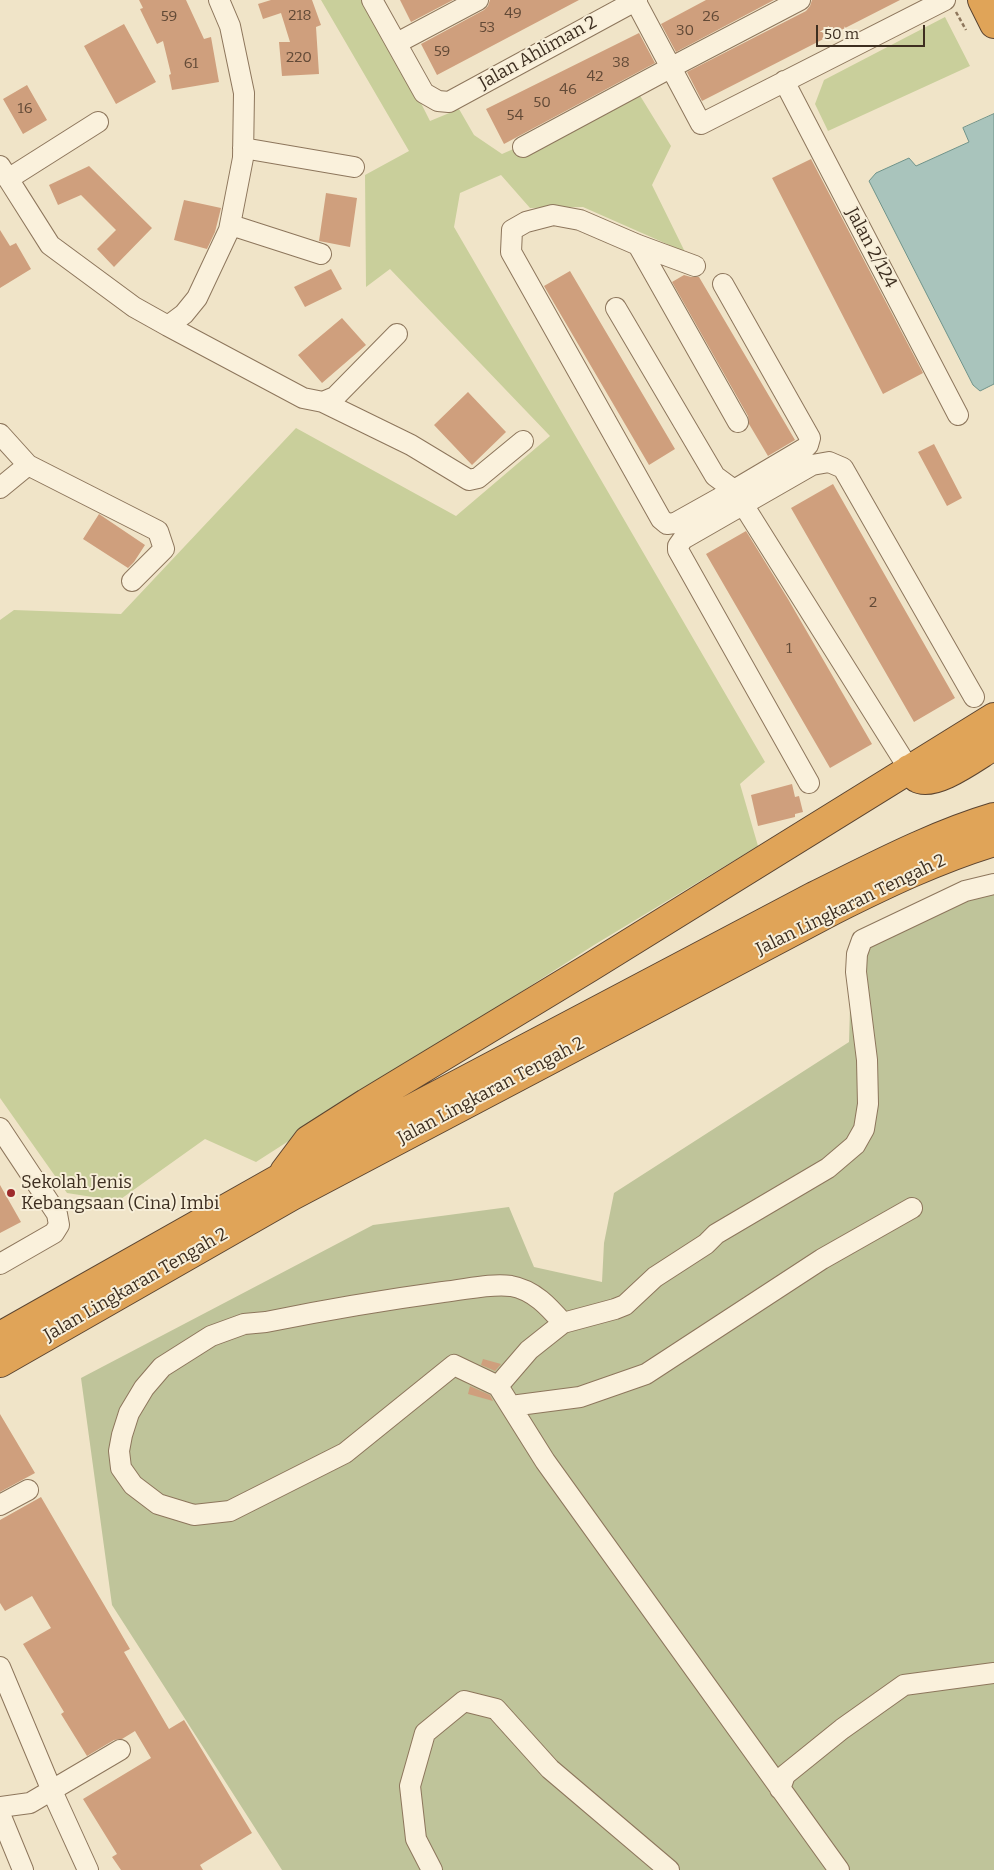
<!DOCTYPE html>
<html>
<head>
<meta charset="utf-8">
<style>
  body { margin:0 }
  #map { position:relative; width:994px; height:1870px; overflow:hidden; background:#f0e4c8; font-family:Bitter,serif }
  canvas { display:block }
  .scale { position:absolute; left:816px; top:25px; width:109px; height:22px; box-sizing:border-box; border:2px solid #3d2e20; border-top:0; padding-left:6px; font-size:15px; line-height:18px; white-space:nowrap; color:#3d2e20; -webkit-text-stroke:4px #f7eed8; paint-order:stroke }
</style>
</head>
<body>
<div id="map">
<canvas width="994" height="1870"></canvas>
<div class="scale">50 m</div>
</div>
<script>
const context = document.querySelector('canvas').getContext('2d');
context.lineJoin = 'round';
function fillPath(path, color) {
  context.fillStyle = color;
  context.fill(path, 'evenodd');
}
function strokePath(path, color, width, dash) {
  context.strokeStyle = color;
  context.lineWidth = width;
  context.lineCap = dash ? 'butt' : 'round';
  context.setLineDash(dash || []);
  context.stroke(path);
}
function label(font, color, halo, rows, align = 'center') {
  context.font = font + ' Bitter,serif';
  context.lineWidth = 4;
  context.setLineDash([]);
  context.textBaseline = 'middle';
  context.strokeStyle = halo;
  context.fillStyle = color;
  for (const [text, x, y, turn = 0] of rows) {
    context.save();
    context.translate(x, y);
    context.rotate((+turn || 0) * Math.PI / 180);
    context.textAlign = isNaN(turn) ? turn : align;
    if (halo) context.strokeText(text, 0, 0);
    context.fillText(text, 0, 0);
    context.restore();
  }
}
fillPath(new Path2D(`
  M321 0H369L430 121 459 109 474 135 502 154 639 94 671 146 652 185 685 252 583 207 530 208 501 175 460 193 454 227 765 762 740 784 758 846 594 945 256 1162 205 1139 118 1201 67 1193 0 1098V620L14 610 121 614 296 428 456 516 550 436 390 269 366 287 365 175 409 151Z
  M945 17 970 66 828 131 815 104 824 80Z`), '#c9cf9b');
fillPath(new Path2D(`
  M994 875V1870H282L112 1605 81 1378 373 1225 509 1207 534 1267 602 1282 604 1243 614 1193 849 1042 852 941Z`), '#bfc49a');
const water = new Path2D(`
  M994 114V384L980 391 973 385 869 181 876 173 909 158 916 166 969 142 963 128Z`);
fillPath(water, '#a9c4bc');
strokePath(water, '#6f938a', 1);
fillPath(new Path2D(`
  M139 0H186L204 39 211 37 219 82 172 90 169 75 171 74 163 41 157 44 140 9 143 8Z
  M271 0H312L321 25 316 27 319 74 282 76 279 42H290L281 13 263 19 258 4Z
  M400 0H453L411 22Z
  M490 0H579L437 75 421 44 484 10 488 6Z
  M706 0H774L676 52 661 24Z
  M812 0H900L702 101 687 72 806 11 810 6Z
  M124 24 156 82 116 104 84 46Z
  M639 33 655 63 504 144 486 109Z
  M27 85 47 120 23 134 3 99Z
  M811 159 923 373 883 394 772 178Z
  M89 166 152 228 114 267 97 249 116 230 81 195 58 205 49 185Z
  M326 193 357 198 350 247 319 241Z
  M184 200 221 208 215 232 207 249 174 240Z
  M0 230 10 246 16 243 31 269 0 288Z
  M331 269 342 289 305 307 294 287Z
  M570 271 675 449 649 465 544 286Z
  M684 275 691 277H699L795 440 768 456 749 424 748 416 672 282Z
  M342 318 366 345 322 383 298 355Z
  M468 392 506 432 472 465 434 425Z
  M934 444 962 498 947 506 918 452Z
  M833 484 955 698 914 722 791 508Z
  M99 514 145 545 134 562 128 568 83 539Z
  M746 531 788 599 872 744 830 768 706 554Z
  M792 784 795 797 799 796 803 812 795 814V817L758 826 751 795Z
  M0 1185 21 1222 0 1233Z
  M483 1359 501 1364 495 1371 481 1365Z
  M470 1386 490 1395 493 1401 468 1394Z
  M0 1414 35 1473 0 1492Z
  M41 1497 130 1649 124 1652 169 1729 184 1720 252 1833 200 1865 203 1870H121L112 1857 117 1854 83 1799 151 1758 135 1731 122 1739 114 1740 87 1756 61 1714 64 1712 23 1644 51 1628 32 1596 5 1611 0 1603V1520Z`), '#cf9f7d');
const minor = new Path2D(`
  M219 0 230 26 244 93 243 158 229 230 197 298 184 314 168 326 303 398 323 402 335 397 397 334
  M372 0 424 93 438 101 449 102 637 0
  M635 0 701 124 945 0
  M397 43 478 0
  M784 81 958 415
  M523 147 670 68 800 0
  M243 148 354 167
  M0 166 50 245 134 307 168 326
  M8 179 98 122
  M231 225 321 254
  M638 245 738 422
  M695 266 638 245 580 220 553 215 526 222 512 230 511 252 661 519 667 524 675 523 734 490 909 769
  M616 308 715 476 734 490 805 448 808 445 810 438 723 284
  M323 402 411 445 469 480 478 478 523 441
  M0 434 28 465 158 531 164 549 132 581
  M0 488 28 465
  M809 783 678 550V546L683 539 812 465 829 462 843 468 974 697
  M0 1128 57 1214 59 1225 54 1233 0 1264
  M563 1323C549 1307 534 1290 511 1286 490 1283 465 1290 443 1292 384 1300 325 1310 266 1322L244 1324 211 1336 162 1367 144 1388 129 1413 122 1435 119 1451 121 1468 133 1485 158 1504 194 1515 230 1511 345 1453 454 1365 498 1386 545 1461 839 1870
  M498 1386 529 1350 563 1323 615 1309 625 1305 655 1277 706 1244 716 1234 828 1168 855 1145 864 1129 868 1104 867 1060 856 972 857 954 862 940 965 891 994 884
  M511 1406 580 1397 646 1374 822 1259 912 1208
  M0 1505 28 1490
  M0 1667 52 1791 88 1870
  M780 1789 785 1775 842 1729 904 1685 994 1673
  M0 1807 30 1803 120 1750
  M0 1814 23 1870
  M432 1870 416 1839 410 1786 425 1733 464 1701 496 1709 550 1769 669 1870`);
const highway = new Path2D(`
  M982 0 994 24
  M909 769C911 771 914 777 917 778 934 789 978 755 994 746
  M284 1172 308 1140 366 1103 589 968 994 717
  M0 1336 278 1179 814 896C871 868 933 835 994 817
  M0 1363 292 1196 834 910C886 884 938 859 994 842`);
strokePath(minor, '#8d765c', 22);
strokePath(highway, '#5b4430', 30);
strokePath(new Path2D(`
  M956 12 966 30`), '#8d765c', 2.5, [4, 2.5]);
strokePath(minor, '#faf1dc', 20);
strokePath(highway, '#e0a458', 28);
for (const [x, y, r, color] of [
  [11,1193,5,"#9e2a2b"]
]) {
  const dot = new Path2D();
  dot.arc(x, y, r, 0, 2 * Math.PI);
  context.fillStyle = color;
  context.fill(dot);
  strokePath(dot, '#f7eed8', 2);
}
label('15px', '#624a37', null, [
  ["49",513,14],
  ["218",300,16],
  ["59",169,17],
  ["26",711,17],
  ["53",487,28],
  ["30",685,31],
  ["59",442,52],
  ["220",299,58],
  ["38",621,63],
  ["61",191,64],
  ["42",595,77],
  ["46",568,90],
  ["50",542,103],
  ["16",25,109],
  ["54",515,116],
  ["2",873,603],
  ["1",789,649]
]);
label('18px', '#3d2e20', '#f7eed8', [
  ["Jalan Ahliman 2",538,53,-29],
  ["Jalan 2/124",871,248,62],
  ["Jalan Lingkaran Tengah 2",851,905,-26],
  ["Jalan Lingkaran Tengah 2",491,1091,-28],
  ["Jalan Lingkaran Tengah 2",136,1285,-30]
]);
label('18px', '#3d2e20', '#f7eed8', [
  ["Sekolah Jenis",21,1183],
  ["Kebangsaan (Cina) Imbi",21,1204]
], 'left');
</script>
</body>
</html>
